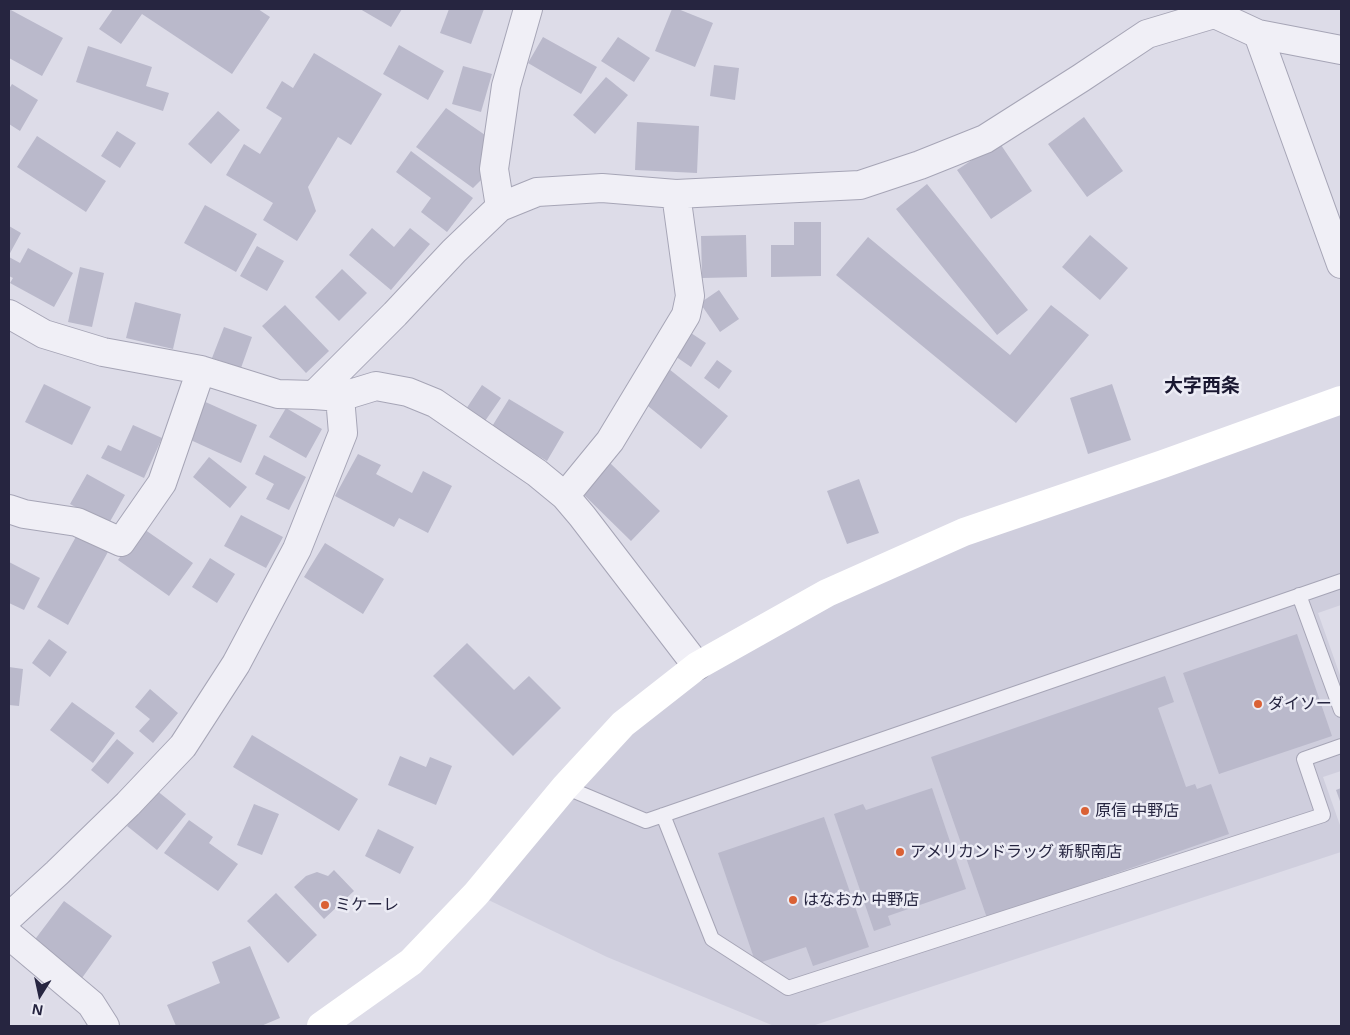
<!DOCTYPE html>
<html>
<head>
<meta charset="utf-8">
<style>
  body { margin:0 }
  #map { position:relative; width:1350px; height:1035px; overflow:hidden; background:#dddce8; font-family:"Open Sans",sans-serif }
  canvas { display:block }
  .frame { position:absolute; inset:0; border:10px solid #262540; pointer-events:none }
  .north { position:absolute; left:15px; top:970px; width:50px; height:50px; -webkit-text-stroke:4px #ececf5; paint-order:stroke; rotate:190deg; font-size:14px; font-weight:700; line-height:20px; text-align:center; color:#262540 }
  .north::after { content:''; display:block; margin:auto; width:18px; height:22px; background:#262540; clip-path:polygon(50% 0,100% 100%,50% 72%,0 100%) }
</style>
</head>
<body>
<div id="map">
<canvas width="1350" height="1035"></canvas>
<div class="frame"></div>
<div class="north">N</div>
</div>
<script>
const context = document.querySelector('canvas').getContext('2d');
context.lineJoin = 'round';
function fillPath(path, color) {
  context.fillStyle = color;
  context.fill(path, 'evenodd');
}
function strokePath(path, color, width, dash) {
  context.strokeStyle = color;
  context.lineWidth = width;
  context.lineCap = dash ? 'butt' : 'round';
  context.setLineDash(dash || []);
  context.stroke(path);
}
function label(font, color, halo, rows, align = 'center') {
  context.font = font + ' "Open Sans","Noto Sans JP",sans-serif';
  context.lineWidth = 5;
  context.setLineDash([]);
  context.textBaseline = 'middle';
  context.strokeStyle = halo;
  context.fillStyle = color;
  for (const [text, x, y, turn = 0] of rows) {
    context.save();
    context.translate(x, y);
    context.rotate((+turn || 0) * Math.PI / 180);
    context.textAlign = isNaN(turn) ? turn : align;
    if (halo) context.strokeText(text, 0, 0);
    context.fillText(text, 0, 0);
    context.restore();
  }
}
fillPath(new Path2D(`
  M1341 400V605L1318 613 1341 678V771L1323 777 1341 828V852L812 1026H774L607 957 476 894 623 724 827 593Z`), '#cfcedd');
fillPath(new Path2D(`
  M9 9 63 38 42 76 9 58Z
  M113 9H258L270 17 232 74 142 14 121 44 99 29Z
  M360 9H402L391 27Z
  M449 9H484L471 44 440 33Z
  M672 9H678L713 23 695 67 655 51Z
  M543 37 597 67 581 94 528 63Z
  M618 37 650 58 634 82 601 61Z
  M399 45 444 71 428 100 383 74Z
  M88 46 152 67 146 86 169 93 163 111 76 82Z
  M314 53 382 94 351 145 338 137 308 187 316 211 297 241 263 220 273 203 226 175 244 144 260 154 282 118 266 108 282 81 293 88Z
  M714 65 739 68 735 100 710 96Z
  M463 66 492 74 481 112 452 104Z
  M606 77 628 95 595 134 573 115Z
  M12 84 38 100 20 131 9 124V89Z
  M446 108 485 135 486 175 473 188 416 147Z
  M218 111 240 130 211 164 188 144Z
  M1084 117 1123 171 1087 197 1048 144Z
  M637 122 699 126 697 173 635 170Z
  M117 131 136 143 120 168 101 156Z
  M37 136 106 181 86 212 17 167Z
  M999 142 1032 191 991 219 957 170Z
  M411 151 473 198 447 232 421 212 431 198 396 172Z
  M927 184 1028 310 997 335 896 209Z
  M205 205 257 234 236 272 184 243Z
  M794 222H821V276L771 277V245H794Z
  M9 226 21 233 9 255Z
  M372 228 394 247 410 228 430 244 391 290 349 255Z
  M746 235 747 277 702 278 701 236Z
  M1090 235 1128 268 1100 300 1062 267Z
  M868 237 1010 355 1051 305 1089 335 1016 423 836 275Z
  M257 246 284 261 267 291 240 276Z
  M28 248 73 273 54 307 10 283 13 278 9 276V257L20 263Z
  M80 267 104 273 92 327 68 322Z
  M342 269 367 293 339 321 315 297Z
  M719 290 739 319 720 332 700 303Z
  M135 302 181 314 173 349 126 338Z
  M285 305 329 351 306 373 262 326Z
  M224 327 252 337 241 368 212 358Z
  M688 331 706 343 691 367 672 354Z
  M717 360 732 371 719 389 704 378Z
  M669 369 728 416 701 449 643 402Z
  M44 384 91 407 72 445 25 422Z
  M1112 384 1131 440 1088 454 1070 398Z
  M482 385 501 398 485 421 466 409Z
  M509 399 564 432 547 461 491 428Z
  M201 400 257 425 241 463 184 437Z
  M286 408 322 429 306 458 269 437Z
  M133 425 162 438 144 478 101 458 108 445 121 451Z
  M358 454 381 465 376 474 412 493 423 471 452 486 428 533 399 518 394 527 335 496Z
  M264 455 306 477 289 510 266 499 274 484 255 474Z
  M209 457 247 487 230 508 193 477Z
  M610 463 660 511 631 541 581 492Z
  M87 474 125 495 108 525 70 504Z
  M859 479 879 533 847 544 827 491Z
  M241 515 283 537 266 568 224 546Z
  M141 527 193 563 169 596 118 560Z
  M78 533 109 550 68 625 37 607Z
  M325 543 384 579 363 614 304 577Z
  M210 558 235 574 217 603 192 587Z
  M9 562 40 578 24 610 9 603Z
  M1297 634 1332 736 1219 774 1183 673Z
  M49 639 67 652 50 677 32 663Z
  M467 643 514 690 529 676 561 708 513 756 433 676Z
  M9 667 23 669 19 706 9 705Z
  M1165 676 1174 702 1158 708 1186 787 1195 784 1197 789 1211 784 1229 834 987 918 931 757Z
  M150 689 178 713 153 743 139 731 150 719 135 707Z
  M72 702 115 733 93 763 50 730Z
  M252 735 358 799 339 831 233 767Z
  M117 739 134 753 108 784 91 770Z
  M400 756 426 767 430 757 452 766 436 805 388 785Z
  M932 788 966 889 888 916 891 925 874 931 834 814 863 804 866 810Z
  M1341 788V804L1336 790Z
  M156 790 186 814 157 850 127 826Z
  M254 804 279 814 262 855 237 845Z
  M824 817 869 947 813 966 806 947 756 964 718 853Z
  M189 820 213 837 209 843 238 864 218 891 164 853Z
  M378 829 414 847 400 874 365 856Z
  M334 870 354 891 324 919 294 887 306 876 317 872 328 876Z
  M276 893 317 935 288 963 247 921Z
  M64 901 112 936 82 978 33 942Z
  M250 946 280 1018 261 1026H176L167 1005 220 983 212 962Z`), '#bab9cb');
const lane = new Path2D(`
  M1299 595 1341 710
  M565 787 646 821 1341 581
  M663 815 712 939 788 988 1323 815 1304 759 1341 746`);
const street = new Path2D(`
  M1204 9 1258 34 1341 50
  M1258 34 1341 264
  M500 207 494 169 506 86 528 9
  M9 314 44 334 103 352 201 370 278 394 314 395 395 314 454 251 500 207 537 192 602 188 676 194 860 185 920 165 985 139 1081 78 1147 34 1214 14
  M340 397 376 386 408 392 435 403 537 473 565 496 582 516 697 666
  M565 496 610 441 686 315 690 296 676 194
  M9 509 24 514 77 522 121 542 162 483 201 370
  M9 917 57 873 128 804 183 746 236 664 297 549 343 433 340 397 314 395
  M9 935 91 1004 105 1026`);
strokePath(lane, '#a6a5b6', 16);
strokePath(street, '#a6a5b6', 30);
strokePath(lane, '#f0eff6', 14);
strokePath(street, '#f0eff6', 28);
strokePath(new Path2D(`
  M321 1026 411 962 476 894 565 787 623 724 697 666 827 593 964 532 1163 464 1341 400`), '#fff', 28);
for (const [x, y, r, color] of [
  [1258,704,5,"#da6135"],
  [1085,811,5,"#da6135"],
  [900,852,5,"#da6135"],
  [793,900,5,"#da6135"],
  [325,905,5,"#da6135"]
]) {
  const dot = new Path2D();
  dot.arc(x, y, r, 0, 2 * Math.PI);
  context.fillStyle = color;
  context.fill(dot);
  strokePath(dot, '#ececf5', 2);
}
label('16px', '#262540', '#ececf5', [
  ["ダイソー",1268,704],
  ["原信 中野店",1095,811],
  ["アメリカンドラッグ 新駅南店",910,852],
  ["はなおか 中野店",803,900],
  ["ミケーレ",335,905]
], 'left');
label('bold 19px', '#191730', '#ececf5', [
  ["大字西条",1202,387]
]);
</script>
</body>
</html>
